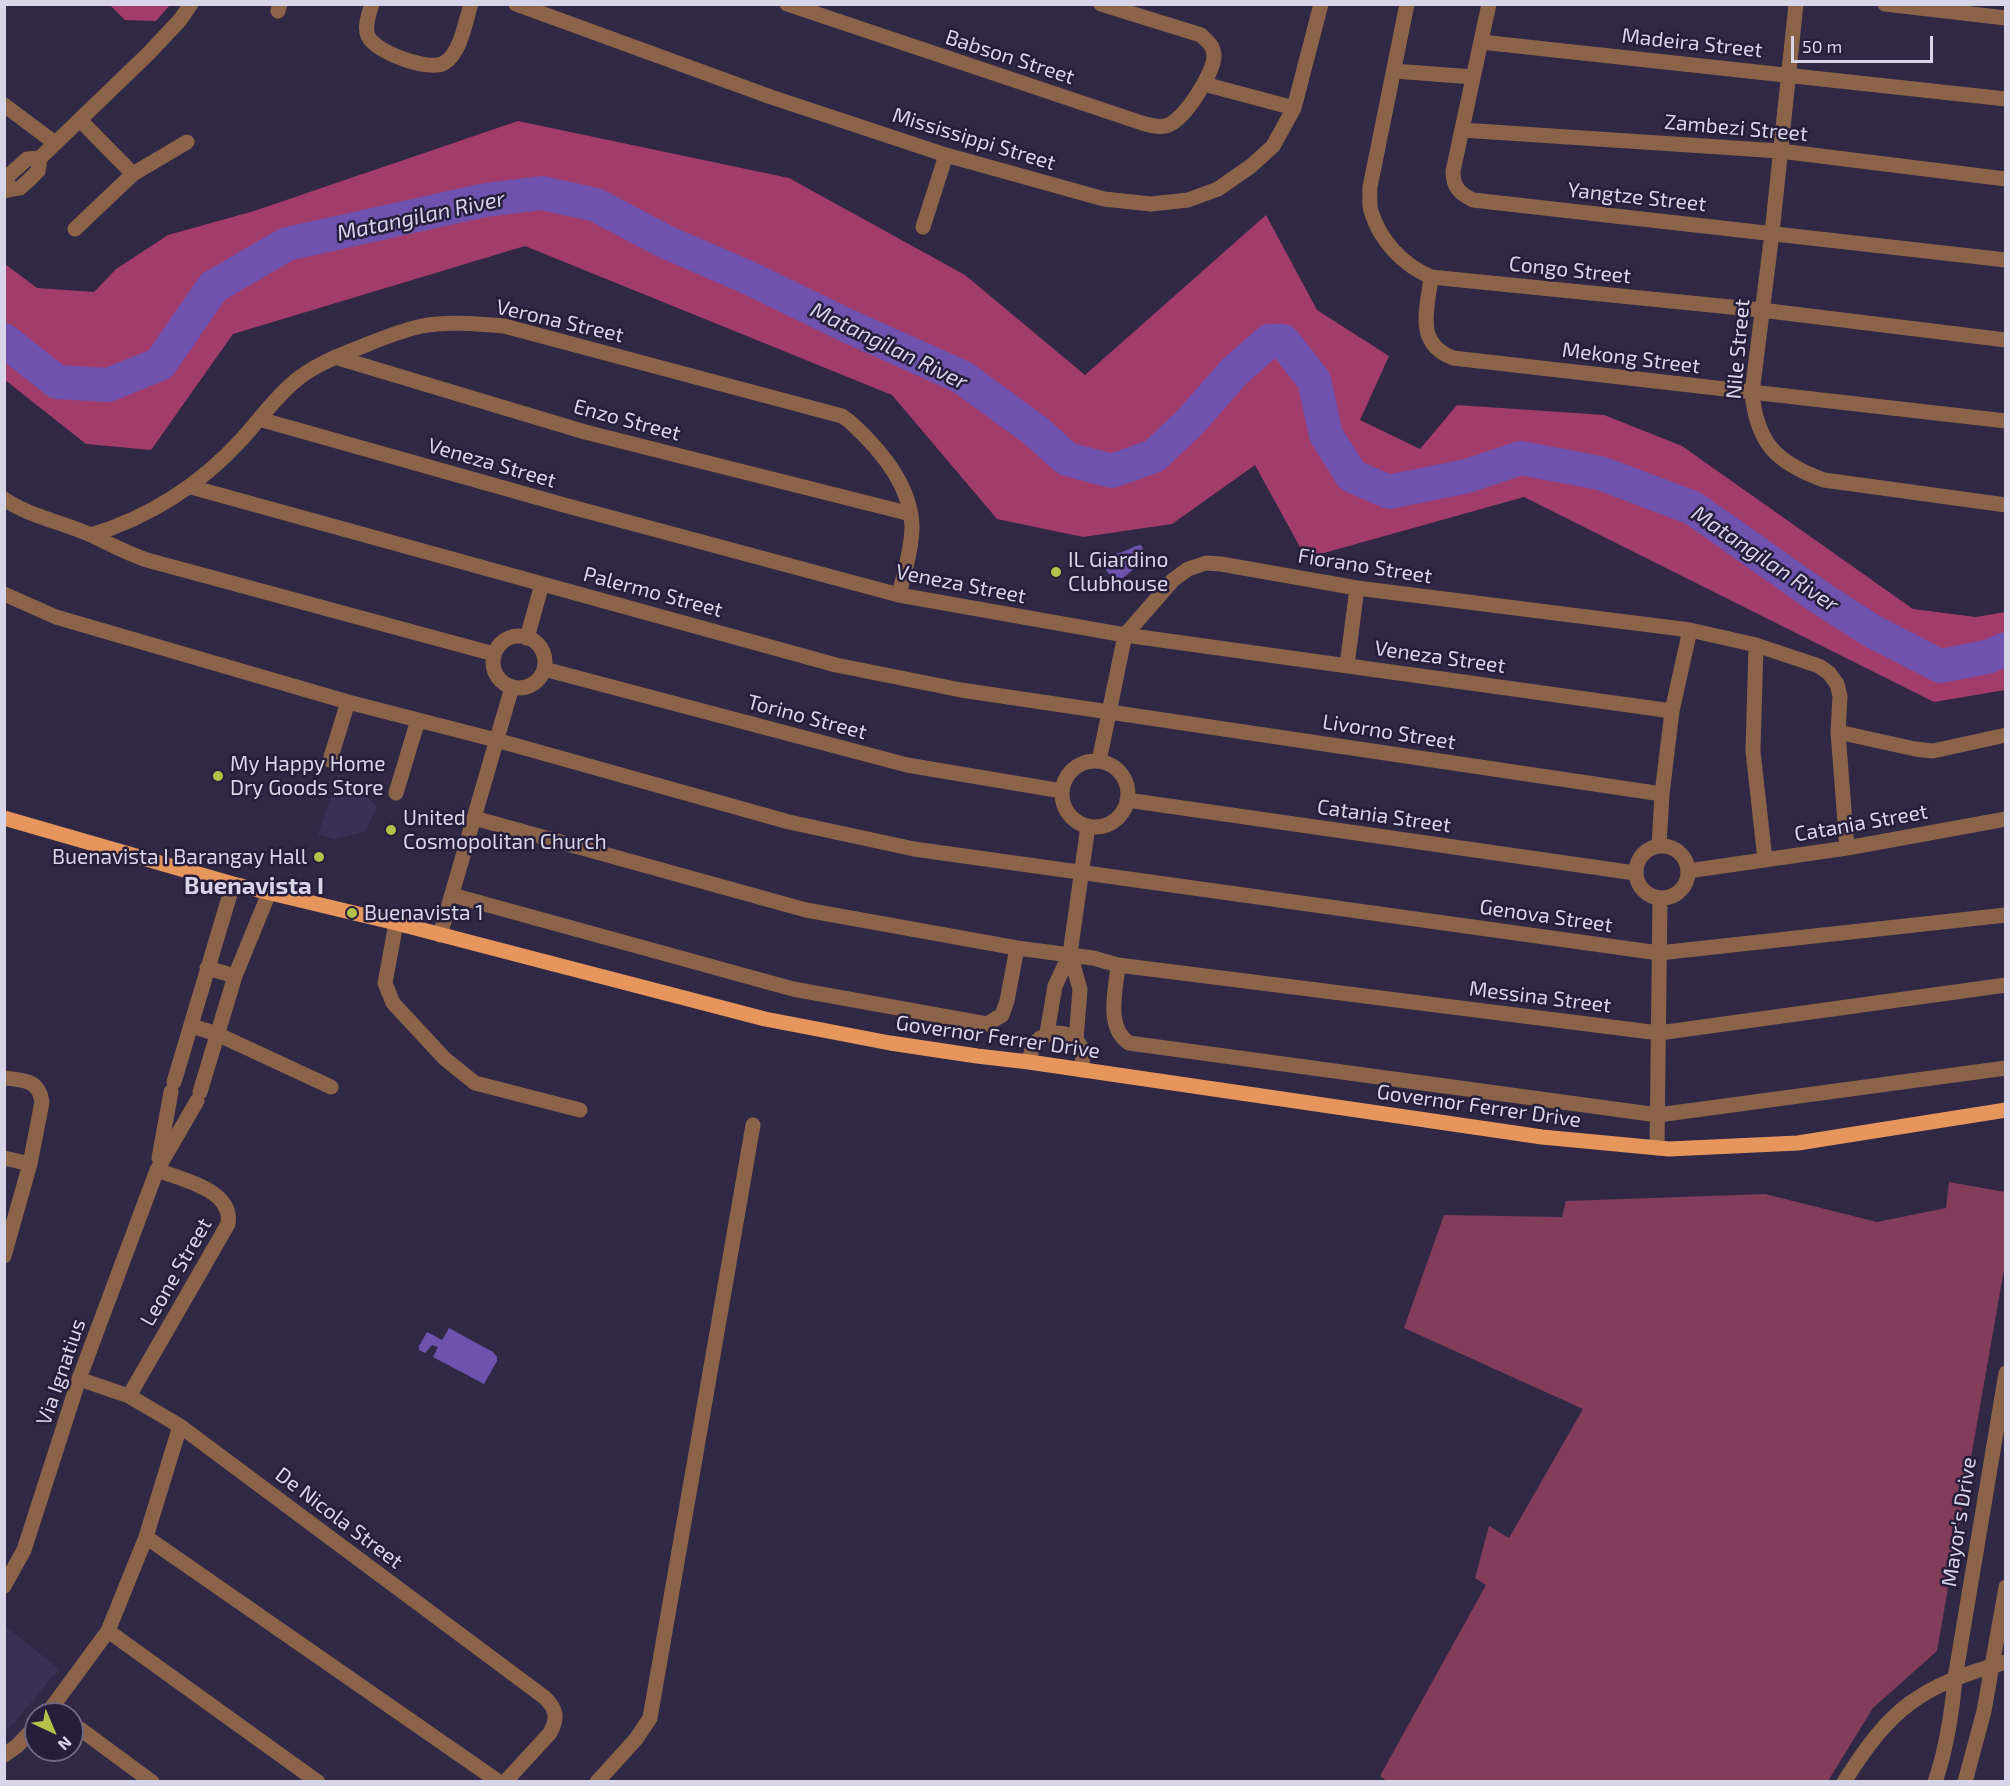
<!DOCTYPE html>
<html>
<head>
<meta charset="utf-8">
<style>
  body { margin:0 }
  #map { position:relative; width:2010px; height:1786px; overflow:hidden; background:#302845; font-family:"Exo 2",sans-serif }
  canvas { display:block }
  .frame { position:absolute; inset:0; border:6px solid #d9d5e8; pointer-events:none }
  .north { position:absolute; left:24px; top:1702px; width:60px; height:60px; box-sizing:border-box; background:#261e3b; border:2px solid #6e6780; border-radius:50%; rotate:136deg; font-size:16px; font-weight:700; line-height:24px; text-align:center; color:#d9d5e8 }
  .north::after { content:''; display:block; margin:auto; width:21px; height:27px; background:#b5c24a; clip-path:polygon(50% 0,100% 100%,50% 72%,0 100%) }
  .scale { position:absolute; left:1791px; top:36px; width:142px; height:27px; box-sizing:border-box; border:3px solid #d9d5e8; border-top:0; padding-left:8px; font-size:18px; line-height:21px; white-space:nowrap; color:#d9d5e8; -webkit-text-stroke:4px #261e3b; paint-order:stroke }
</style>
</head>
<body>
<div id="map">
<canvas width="2010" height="1786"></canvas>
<div class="frame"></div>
<div class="north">N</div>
<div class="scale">50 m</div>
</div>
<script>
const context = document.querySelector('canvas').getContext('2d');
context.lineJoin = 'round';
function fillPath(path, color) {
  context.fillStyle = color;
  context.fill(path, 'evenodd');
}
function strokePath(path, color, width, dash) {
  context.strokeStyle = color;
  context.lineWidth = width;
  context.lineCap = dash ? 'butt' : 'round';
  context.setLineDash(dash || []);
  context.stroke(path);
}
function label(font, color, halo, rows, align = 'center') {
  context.font = font + ' "Exo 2",sans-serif';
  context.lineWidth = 5;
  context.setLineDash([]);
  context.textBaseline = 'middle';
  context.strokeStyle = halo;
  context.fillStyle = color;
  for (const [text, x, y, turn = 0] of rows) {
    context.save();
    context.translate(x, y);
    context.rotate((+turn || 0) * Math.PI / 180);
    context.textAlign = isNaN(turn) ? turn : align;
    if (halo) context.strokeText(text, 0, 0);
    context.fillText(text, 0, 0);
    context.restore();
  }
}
fillPath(new Path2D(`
  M338 776 359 790 377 806 366 831 334 839 318 834Z
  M4 1625 59 1669 8 1730 4 1727Z`), '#3a3054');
fillPath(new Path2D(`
  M1949 1182 2005 1192V1264L1937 1651 1873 1708 1828 1781 1388 1782 1380 1776 1486 1585 1475 1578 1489 1526 1509 1538 1583 1409 1404 1328 1444 1215 1562 1217 1566 1201 1765 1194 1877 1222 1946 1208Z`), '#823d5a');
fillPath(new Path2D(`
  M110 5H170L156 21 125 20Z
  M518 121 789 178 965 275 1085 375 1266 215 1317 310 1389 356 1360 420 1420 449 1457 405 1604 415 1682 446 1913 609 1976 617 2005 612V690L1934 702 1524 497 1306 558 1255 465 1172 524 1083 537 997 519 892 395 525 246 233 334 151 450 86 444 5 380V264L37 288 94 292 116 269 168 235 254 211Z`), '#a23c6a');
fillPath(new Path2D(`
  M1141 545 1144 551C1142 564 1129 574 1118 581L1113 579 1103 566C1107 552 1117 555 1127 550 1133 548 1133 546 1141 545Z
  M449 1328 493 1352 497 1357V1361L484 1384 433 1357 438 1347 432 1345 425 1353 419 1350V1346L427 1332 442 1340Z`), '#6e52ae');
strokePath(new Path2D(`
  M4 340 57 382 108 385 160 364 213 287 287 244 485 200 542 193 596 205 666 242 747 277 848 326 962 377 1037 432 1067 459 1112 471 1154 456 1189 423 1234 372 1269 341H1283L1314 380 1326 435 1352 476 1389 492 1467 476 1521 458 1600 473 1693 508 1822 599 1872 631 1940 666 1987 657 2006 649`), '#6e52ae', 34);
strokePath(new Path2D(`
  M372 4C369 14 364 26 368 36 375 52 429 72 444 63 461 53 465 22 471 4
  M516 4 771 97 946 155 1104 199 1151 204 1188 200 1218 189 1251 166 1273 146 1294 108 1321 4
  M787 4 1142 123C1149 125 1158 128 1165 126 1183 123 1215 72 1214 55 1213 45 1208 42 1201 35L1101 4
  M1407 4 1370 187C1370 195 1369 204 1371 211 1380 241 1403 265 1431 277L1761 310 2006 340
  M1489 4 1453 171C1453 187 1459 193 1473 200L2006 260
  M1796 4 1772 233 1752 393C1757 444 1777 463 1824 480L2006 505
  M1885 4 2006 18
  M278 11 280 4
  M1481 42 2006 99
  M1394 71 1473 77
  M1204 84 1294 108
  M4 105 55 143
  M80 120 133 174
  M1462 130 1780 151 2006 179
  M6 190 8 176 27 159 40 158
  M4 191 20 188 29 180 38 171 40 158 148 54 180 20 191 4
  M923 227 946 155
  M75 229 133 174 187 142
  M1431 277C1427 311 1415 343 1453 358L2006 421
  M335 357 585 432 911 514
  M259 419 564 505 899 595 1125 635 1672 711
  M191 487 836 665 961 690 1662 794
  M4 499C30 517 63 522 91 535 110 544 127 553 147 560L494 654
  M91 535C150 517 200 485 242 439 259 420 274 399 294 382 311 367 333 358 353 350 376 341 398 331 422 326 449 321 477 324 504 326L842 416 849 421C878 447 911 485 912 526 912 549 904 573 899 595
  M4 594 56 617 348 702 496 740 789 822 914 849 1659 953 2006 915
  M493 662a26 26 0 1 1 52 0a26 26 0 1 1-52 0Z
  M527 638 542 584
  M1756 645 1753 751 1765 860
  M1347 665 1357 588
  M544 669 907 765 1062 791
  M1838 732 1915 749 1933 751 2006 735
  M330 760 348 702
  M1099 761 1125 635 1173 580 1188 569 1206 563 1221 564 1357 588 1690 630 1756 645 1819 666 1829 673 1837 684 1840 696 1838 732 1847 848
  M1062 794a33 33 0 1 1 66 0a33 33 0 1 1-66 0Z
  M396 793 418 720
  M1127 800 1635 873
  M474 818 806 910 1017 948 1093 958 1118 965 1659 1033 2006 985
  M1636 872a26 26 0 1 1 52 0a26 26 0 1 1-52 0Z
  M1659 846 1662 794 1672 711 1690 630
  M1688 871 1847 848 2006 819
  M452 895 793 989 987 1024 1002 1015 1007 1001 1017 948
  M396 923 385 983 393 1003 445 1059 475 1083 580 1110
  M440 935 512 687
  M1070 954 1080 989 1076 1040
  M1118 965C1116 990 1105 1027 1129 1043L1658 1115 2006 1068
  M207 968 235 976
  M192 1026 217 1034 331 1087
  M1047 1033 1055 986 1070 954 1088 826
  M1029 1062C1031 1056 1031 1048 1035 1043 1049 1026 1081 1031 1083 1055 1083 1060 1081 1066 1081 1070
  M4 1078C24 1080 39 1080 42 1102L30 1164 4 1256
  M174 1082 233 884
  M200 1092 235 976 269 893
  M1657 1148 1660 898
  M4 1158 30 1164
  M159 1158 171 1092
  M79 1379 129 1396 180 1426 544 1697C557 1709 558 1718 550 1733L505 1782
  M129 1396 228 1224C234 1190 181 1179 157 1170
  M146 1537 499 1782
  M4 1586 24 1550 79 1379 157 1170 197 1101
  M108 1631 318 1782
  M47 1714 108 1631 146 1537 180 1426
  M72 1723 152 1782
  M4 1755 17 1746 36 1726
  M597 1782 636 1739 650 1718 753 1125
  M1844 1782C1891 1707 1920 1686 2006 1662
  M1935 1782C1947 1747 1952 1713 1955 1678L2006 1373
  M1965 1782 1984 1711 2006 1587`), '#8b6349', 15);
strokePath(new Path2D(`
  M4 818 233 884 396 923 765 1019 890 1043 977 1056 1029 1062 1542 1137 1669 1149 1798 1143 2006 1110`), '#e6965d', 15);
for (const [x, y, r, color] of [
  [1056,572,6,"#b5c24a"],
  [218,776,6,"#b5c24a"],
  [391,830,6,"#b5c24a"],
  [319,857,6,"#b5c24a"],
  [352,913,6,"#b5c24a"]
]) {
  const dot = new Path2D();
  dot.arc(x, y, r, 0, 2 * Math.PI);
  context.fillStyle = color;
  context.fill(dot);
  strokePath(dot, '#261e3b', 2);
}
label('21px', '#d9d5e8', '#261e3b', [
  ["Madeira Street",1692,43,6],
  ["Babson Street",1010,57,18],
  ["Zambezi Street",1736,128,5],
  ["Mississippi Street",974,139,17],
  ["Yangtze Street",1637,197,6],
  ["Congo Street",1570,270,6],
  ["Verona Street",560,321,13],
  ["Nile Street",1738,349,-85],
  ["Mekong Street",1631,358,7],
  ["Enzo Street",627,420,15],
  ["Veneza Street",492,463,16],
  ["Fiorano Street",1365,566,9],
  ["Veneza Street",961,584,11],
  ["Palermo Street",653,592,15],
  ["Veneza Street",1440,657,8],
  ["Torino Street",807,717,15],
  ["Livorno Street",1389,732,9],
  ["Catania Street",1384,816,8],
  ["Catania Street",1861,823,-10],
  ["Genova Street",1546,916,8],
  ["Messina Street",1540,997,7],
  ["Governor Ferrer Drive",998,1037,8],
  ["Governor Ferrer Drive",1479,1106,8],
  ["Leone Street",176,1272,-60],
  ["Via Ignatius",61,1372,-71],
  ["De Nicola Street",339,1518,37],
  ["Mayor's Drive",1959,1522,-81]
]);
label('21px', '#d9d5e8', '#261e3b', [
  ["IL Giardino",1068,560],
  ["Clubhouse",1068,584],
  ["My Happy Home",230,764],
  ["Dry Goods Store",230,788],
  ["United",403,818],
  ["Cosmopolitan Church",403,842],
  ["Buenavista I Barangay Hall",307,857,"right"],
  ["Buenavista 1",364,913]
], 'left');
label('italic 22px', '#d7d2eb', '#261e3b', [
  ["Matangilan River",421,216,-12],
  ["Matangilan River",889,346,26],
  ["Matangilan River",1765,559,34]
]);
label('bold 24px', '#d9d5e8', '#261e3b', [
  ["Buenavista I",254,886]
]);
</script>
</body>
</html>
